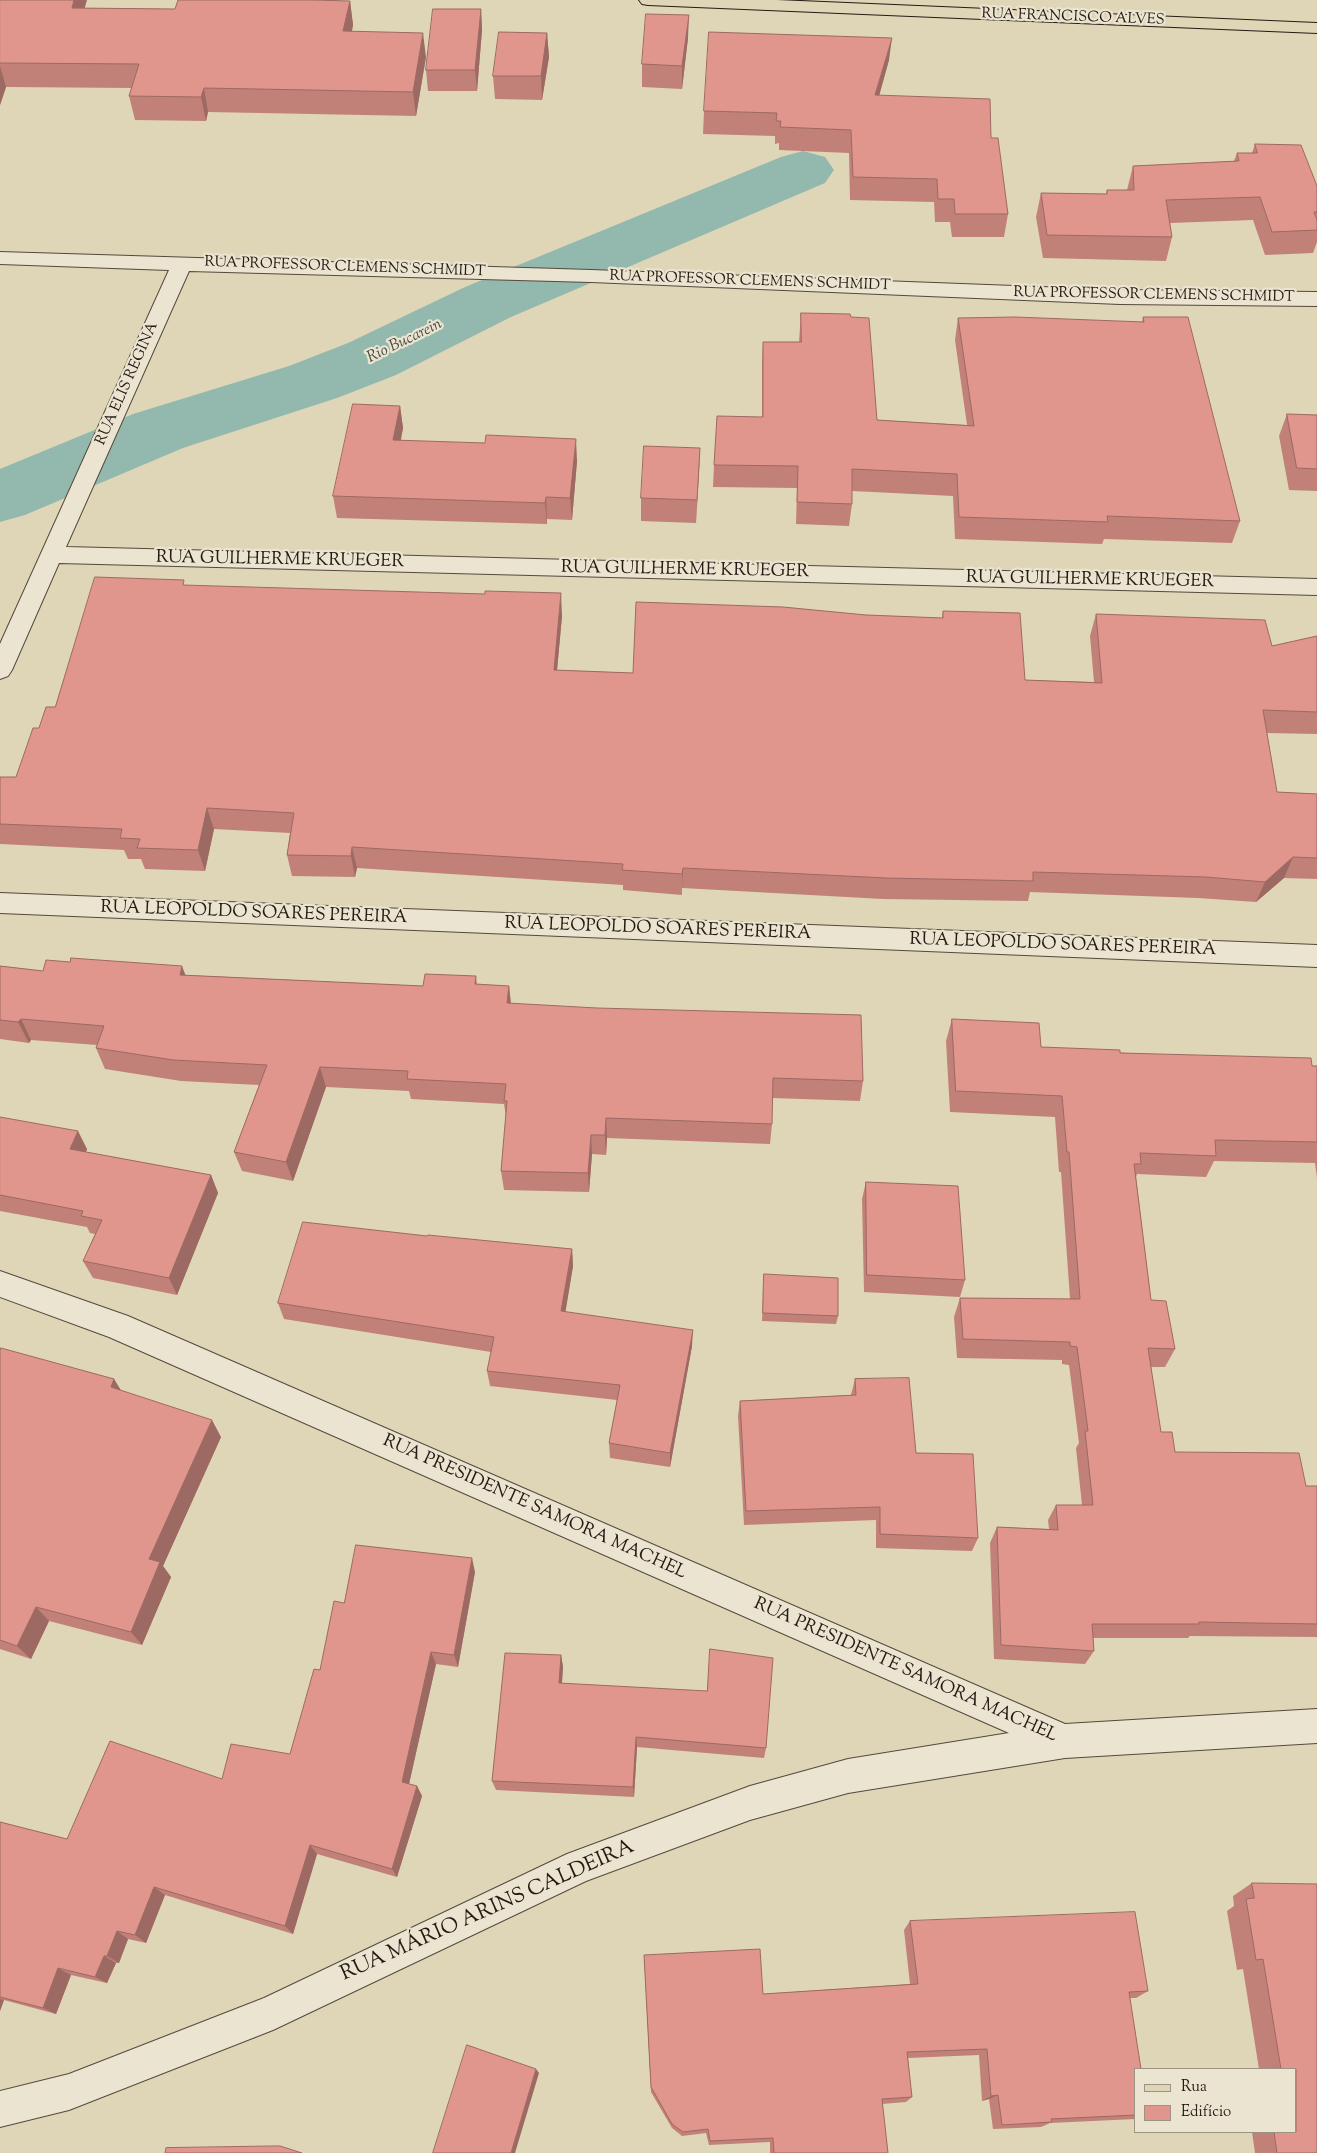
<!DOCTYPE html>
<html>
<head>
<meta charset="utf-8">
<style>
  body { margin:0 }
  #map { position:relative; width:1317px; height:2153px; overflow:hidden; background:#dfd6b7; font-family:"Sorts Mill Goudy",serif }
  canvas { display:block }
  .legend { position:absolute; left:1134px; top:2068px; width:162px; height:65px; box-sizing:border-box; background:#eae4d0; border:1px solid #9c9385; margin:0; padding:6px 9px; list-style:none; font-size:15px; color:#261a14 }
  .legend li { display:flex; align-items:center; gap:10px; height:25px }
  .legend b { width:25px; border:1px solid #9c9385 }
</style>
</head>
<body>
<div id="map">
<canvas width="1317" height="2153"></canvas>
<ul class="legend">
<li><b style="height:6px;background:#dfd6b7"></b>Rua</li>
<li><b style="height:14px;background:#e0968d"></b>Edifício</li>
</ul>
</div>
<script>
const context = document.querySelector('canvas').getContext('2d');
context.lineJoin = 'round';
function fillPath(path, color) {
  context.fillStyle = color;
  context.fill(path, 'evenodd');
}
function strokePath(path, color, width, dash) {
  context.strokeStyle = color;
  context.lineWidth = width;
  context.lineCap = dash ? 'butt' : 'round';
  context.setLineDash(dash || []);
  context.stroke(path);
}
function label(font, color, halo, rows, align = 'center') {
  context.font = font + ' "Sorts Mill Goudy",serif';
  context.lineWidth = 4.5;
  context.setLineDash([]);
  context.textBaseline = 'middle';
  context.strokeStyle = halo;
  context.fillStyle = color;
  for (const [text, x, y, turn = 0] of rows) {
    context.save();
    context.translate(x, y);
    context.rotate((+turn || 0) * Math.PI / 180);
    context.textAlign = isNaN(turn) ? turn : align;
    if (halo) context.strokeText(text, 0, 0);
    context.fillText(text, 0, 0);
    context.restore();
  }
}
fillPath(new Path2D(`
  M803 151 825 157 834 170 825 183 511 317 396 375 337 398 183 448 25 515 0 522V469L133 414 289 366 348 343 465 287 781 157Z`), '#93b9af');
const minor = new Path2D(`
  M0 252 591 270 1120 290 1317 292V306L1120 304 591 282 189 271 66 547 1317 579V595L59 563 12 670 8 676 0 679V644L169 270 0 264Z
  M0 893 1317 945V967L0 913Z
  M0 1271 128 1316 1065 1724 1317 1709V1743L1065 1758 848 1793 750 1820 586 1881 273 2030 69 2110 0 2127V2091L69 2074 264 1998 567 1854 750 1786 848 1759 1009 1733 109 1337 0 1297Z`);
const major = new Path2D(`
  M639 0H777L1317 23V33L648 5 642 4Z`);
strokePath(minor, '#54493d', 2);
strokePath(major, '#261a14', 2);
fillPath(minor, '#eae4d0');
fillPath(major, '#dfd6b7');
fillPath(new Path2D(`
  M0 0 85 8 175 9 350 1 353 25 352 31 426 57 416 116 208 112 206 121 135 120 129 96 132 88 6 87 0 105Z
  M481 9 482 30 477 91H428L426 70Z
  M547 33 549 57 542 100 495 99 493 76Z
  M688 38 682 89 642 87V64Z
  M889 60 879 95 991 138 1008 214 1004 237H952L950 222H935L934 202 850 200 849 153 779 150V143L775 144V136L703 134 704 111Z
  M1255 144 1317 186V242L1313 253 1265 255 1253 220 1170 223 1172 237 1166 261 1043 258 1036 217 1041 193 1106 194 1107 190H1127L1133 166 1234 161 1237 153H1252Z
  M801 313 877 420 967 425 955 340 958 318 1142 322 1143 317 1240 521 1232 543 1104 539 1102 544 955 539 953 496 852 491V504L849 526 796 524 797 488 713 487 714 465 762 417V364L763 342H799Z
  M400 406 403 428 401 440 577 461 572 520 547 519V524L337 518 333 496Z
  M1287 414 1317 415V491L1289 490 1279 436Z
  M700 448 699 471 696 523 641 521V498Z
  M185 585 562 616 557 670 633 673 866 615 942 618 943 611 1025 680 1094 682 1090 636 1096 614 1272 646 1317 636V734L1267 733 1277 792 1317 794V879L1284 878 1256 902 1198 898 1030 892 1028 901 883 899 682 888V895L623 890V885L357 868 355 877 292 876 287 855 290 833 214 829 205 871 145 869 141 859H128L124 850 0 844V777H16L39 728 55 707Z
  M0 966 43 971 185 975 423 986 476 976 477 984 509 986 511 1003 863 1081 860 1101 772 1098V1124L770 1144 607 1138 606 1155 592 1154 589 1192 504 1190 501 1171 506 1117 504 1104 411 1099 409 1091 326 1087 293 1181 242 1171 234 1152 259 1085 181 1081 105 1069 96 1048 97 1045 31 1040 29 1043 0 1039Z
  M952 1019 1041 1047 1317 1066V1178L1315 1163 1214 1161 1206 1177 1137 1174 1136 1177 1151 1300 1175 1349 1165 1367H1151L1161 1432 1175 1452 1306 1486H1317V1637L1190 1636 1188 1638H1093L1094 1651 1085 1664 994 1659 990 1543 997 1527 1049 1529 1048 1520 1056 1505H1082L1076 1448 1079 1443 1069 1365 1062 1364V1360L957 1358 954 1317 960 1298 1070 1299 1061 1172H1059L1055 1117 950 1112 946 1041Z
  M0 1117 87 1149 86 1152 211 1175 218 1193 177 1295 93 1278 83 1261 95 1234 90 1233 87 1227 0 1211Z
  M866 1182 965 1280 960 1297 864 1292 862 1199Z
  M427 1236 572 1249 573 1266 565 1312 692 1346 670 1467 610 1458 609 1443 617 1400 490 1386 487 1371 491 1352 284 1319 278 1303Z
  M764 1274 838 1316 836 1324 762 1321Z
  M0 1352 114 1379 121 1391 221 1437 163 1566 171 1577 142 1645 49 1621 31 1659 0 1649Z
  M855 1379 916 1453 978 1538 972 1551 876 1548V1520L744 1525 738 1416 740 1401 851 1395Z
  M475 1572 458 1667 436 1664 409 1784 417 1786 422 1796 397 1877 317 1854 293 1934 165 1895 146 1943 128 1939 119 1963H116L107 1983 71 1975 56 2014 4 2000 0 2011V1822L67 1839 290 1754 344 1603Z
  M561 1655 563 1667 562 1684 766 1748 764 1758 637 1747 634 1797 496 1790 492 1781Z
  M1252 1883 1317 2153H1255L1252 2132H1296V2069H1259L1243 1969 1237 1970 1227 1911 1234 1906 1233 1896Z
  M910 1921 1148 1991 1136 1998H1130L1136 2069V2119L1050 2123 1041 2127 993 2129 989 2099 982 2101 979 2055 908 2058 912 2097 906 2102 882 2104 888 2153H770V2142L709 2145 706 2133 682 2136 672 2128 651 2092 644 1955 763 1994 910 1984 904 1930Z`), '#c18179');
fillPath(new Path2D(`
  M74 0H87L78 31 72 8Z
  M350 1 353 25 347 54 343 31Z
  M481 9 482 30 477 91 475 70Z
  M689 15 688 38 682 89V66Z
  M423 33 426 57 416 116 413 92Z
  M547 33 549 57 542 100 541 76Z
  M892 38 889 60 873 118 875 95Z
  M0 66 6 87 0 105Z
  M204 88 208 112 206 121 201 97Z
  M400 406 403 428 396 462 393 440Z
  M576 439 577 461 572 520 570 498Z
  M700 448 699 471 696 523 697 500Z
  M546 497 547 519V524L545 503Z
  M561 593 562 616 555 692 554 670Z
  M207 808 214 829 205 871 198 850Z
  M352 847 357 868 355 877 351 856Z
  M1293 857 1284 878 1256 902 1265 882Z
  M683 868 682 888V895V874Z
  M182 966 190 987 180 975Z
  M509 986 511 1007 507 1003Z
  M21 1019 31 1040 29 1043 18 1022Z
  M320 1067 326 1087 293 1181 286 1162Z
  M606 1118 607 1138 606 1155 605 1135Z
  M78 1131 87 1149 80 1167 70 1149Z
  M591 1135 592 1154 589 1192 588 1173Z
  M211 1175 218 1193 177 1295 169 1278Z
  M572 1249 573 1266 563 1327 561 1311Z
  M693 1330 692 1346 670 1467V1453Z
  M114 1379 125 1397 111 1387Z
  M212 1420 221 1437 163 1566 171 1577 142 1645 131 1632 149 1559Z
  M472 1558 475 1572 458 1667 454 1655Z
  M36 1607 49 1621 31 1659 17 1646Z
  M431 1652 436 1664 407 1793 402 1782Z
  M561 1655 563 1667 561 1694 559 1683Z
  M636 1737 637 1747 634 1797 633 1787Z
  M417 1786 422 1796 397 1877 392 1869Z
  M310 1845 317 1854 293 1934 285 1926Z
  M154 1887 165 1895 146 1943 135 1935Z
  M117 1931 128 1939 119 1963 107 1956Z
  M104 1956 116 1963 107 1983 95 1977Z
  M58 1968 71 1975 56 2014 43 2008Z
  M0 1999 4 2000 0 2011Z
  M536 2069 539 2073 515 2153H511Z
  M998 2095 989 2099 982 2101 991 2096Z`), '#9d6963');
const building = new Path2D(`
  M0 0H74L72 8 175 9 178 0H312L350 1 343 31 423 33 413 92 204 88 201 97 129 96 139 64 0 63Z
  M433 9H481L475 70H426Z
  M646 14 689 15 682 66 642 64Z
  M499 32 547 33 541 76H493Z
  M709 32 892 38 875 95 990 99 991 138H998L1008 214H955L954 199H938L937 179 853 177 851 130 780 127 781 121H776L777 113 704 111Z
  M1255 144 1301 145 1317 186V212H1314L1317 220V230L1272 232 1260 197 1166 200 1172 237 1047 235 1041 193 1107 194V190H1134L1133 166 1239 161 1237 153H1257Z
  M801 313 850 314 851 317 869 318 877 420 974 426 958 318 1015 317 1144 322 1143 317H1188L1240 521 1107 516 1108 522 959 517 957 474 852 469V504L797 502 798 466 714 465 717 416 763 417V342H801Z
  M353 404 400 406 393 440 485 443 486 435 576 439 570 498 546 497 545 503 333 496Z
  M1287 414 1317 415V469L1297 468Z
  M644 446 700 448 697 500 641 498Z
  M95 577 184 580 183 585 485 594V591L561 593 554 670 633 673 636 602 783 607 866 615 943 618V611L1020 613 1025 680 1102 683 1096 614 1265 620 1272 646 1317 636V712L1263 710 1277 792 1317 794V858L1293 857 1265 882 1206 877 1033 872V881L886 878 683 868 682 874 622 870 623 864 352 847 351 856 287 855 294 813 207 808 198 850 137 848 140 839 120 838 122 829 0 824V777H16L33 728H39L46 707H55Z
  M71 958 182 966 180 975 423 986 425 974 476 976 475 984 509 986 507 1003 597 1008 861 1015 863 1081 773 1078 772 1124 606 1118 605 1135H591L588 1173 501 1171 507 1101H504L506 1084 407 1079 408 1071 320 1067 286 1162 234 1152 267 1065 173 1060 96 1048 104 1026 21 1019 18 1022 0 1020V966L43 971 46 960 70 962Z
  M952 1019 1039 1023 1041 1047 1120 1050V1053L1311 1058 1312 1066H1317V1142L1215 1140 1216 1156 1140 1153 1141 1164H1134L1151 1300 1166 1301 1175 1349 1148 1348 1161 1432H1172L1175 1452 1299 1453 1306 1486H1317V1624L1199 1622V1624H1092L1094 1651 1001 1645 997 1527 1058 1530 1056 1505H1093L1085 1431H1088L1077 1347 1070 1346V1342L963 1339 960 1298 1080 1299 1069 1152H1067L1062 1096 956 1091Z
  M0 1117 78 1131 70 1149 211 1175 169 1278 83 1261 102 1220 81 1216 83 1211 0 1195Z
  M866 1182 958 1186 965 1280 867 1275Z
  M303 1222 427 1236 428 1235 572 1249 561 1311 693 1330 670 1453 609 1443 620 1385 487 1371 494 1337 278 1303Z
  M764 1274 838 1278V1316L763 1313Z
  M1 1348 114 1379 111 1387 212 1420 149 1559 160 1562 131 1632 36 1607 17 1646 0 1640V1352Z
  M909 1378 916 1453 973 1454 978 1538 880 1534V1507L746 1511 740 1401 856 1395 855 1379Z
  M356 1545 472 1558 454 1655 431 1652 402 1782 417 1786 392 1869 310 1845 285 1926 154 1887 135 1935 117 1931 107 1956H104L95 1977 58 1968 43 2008 0 1997V1822L67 1839 110 1741 222 1779 231 1744 290 1754 314 1669 320 1670 334 1601 344 1603Z
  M710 1649 773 1658 766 1748 636 1737 633 1787 492 1781 505 1653 561 1655 559 1683 707 1691Z
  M1252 1883 1317 1884V2153H1277L1274 2132H1296V2069H1281L1263 1959 1256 1960 1246 1899 1254 1898Z
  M1135 1912 1148 1991 1129 1992 1141 2069H1136V2115L1051 2119 1052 2122 1002 2125 998 2095 991 2096 987 2049 907 2052 912 2097 882 2099 888 2153H774L773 2138 710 2141 708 2129 683 2132 672 2124 651 2087 644 1955 760 1949 763 1994 918 1984 910 1921Z
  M467 2045 536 2069 511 2153H433Z
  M280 2146 302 2153H165L166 2148Z`);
fillPath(building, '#e0968d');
strokePath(building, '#9d6963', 1);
label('15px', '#261a14', '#eae4d0', [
  ["RUA FRANCISCO ALVES",1073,18,2],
  ["RUA PROFESSOR CLEMENS SCHMIDT",345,268,2],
  ["RUA PROFESSOR CLEMENS SCHMIDT",750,282,2],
  ["RUA PROFESSOR CLEMENS SCHMIDT",1154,296,1],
  ["RUA ELIS REGINA",128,384,-66]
]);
label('italic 16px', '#474a42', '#eae4d0', [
  ["Rio Bucarein",405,342,-26]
]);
label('18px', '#261a14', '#eae4d0', [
  ["RUA GUILHERME KRUEGER",280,561,1],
  ["RUA GUILHERME KRUEGER",685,571,1],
  ["RUA GUILHERME KRUEGER",1090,581,1],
  ["RUA LEOPOLDO SOARES PEREIRA",254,914,2],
  ["RUA LEOPOLDO SOARES PEREIRA",658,930,2],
  ["RUA LEOPOLDO SOARES PEREIRA",1063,946,2],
  ["RUA PRESIDENTE SAMORA MACHEL",534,1508,24],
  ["RUA PRESIDENTE SAMORA MACHEL",905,1671,24]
]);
label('21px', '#261a14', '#eae4d0', [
  ["RUA MÁRIO ARINS CALDEIRA",488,1912,-24]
]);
</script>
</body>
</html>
